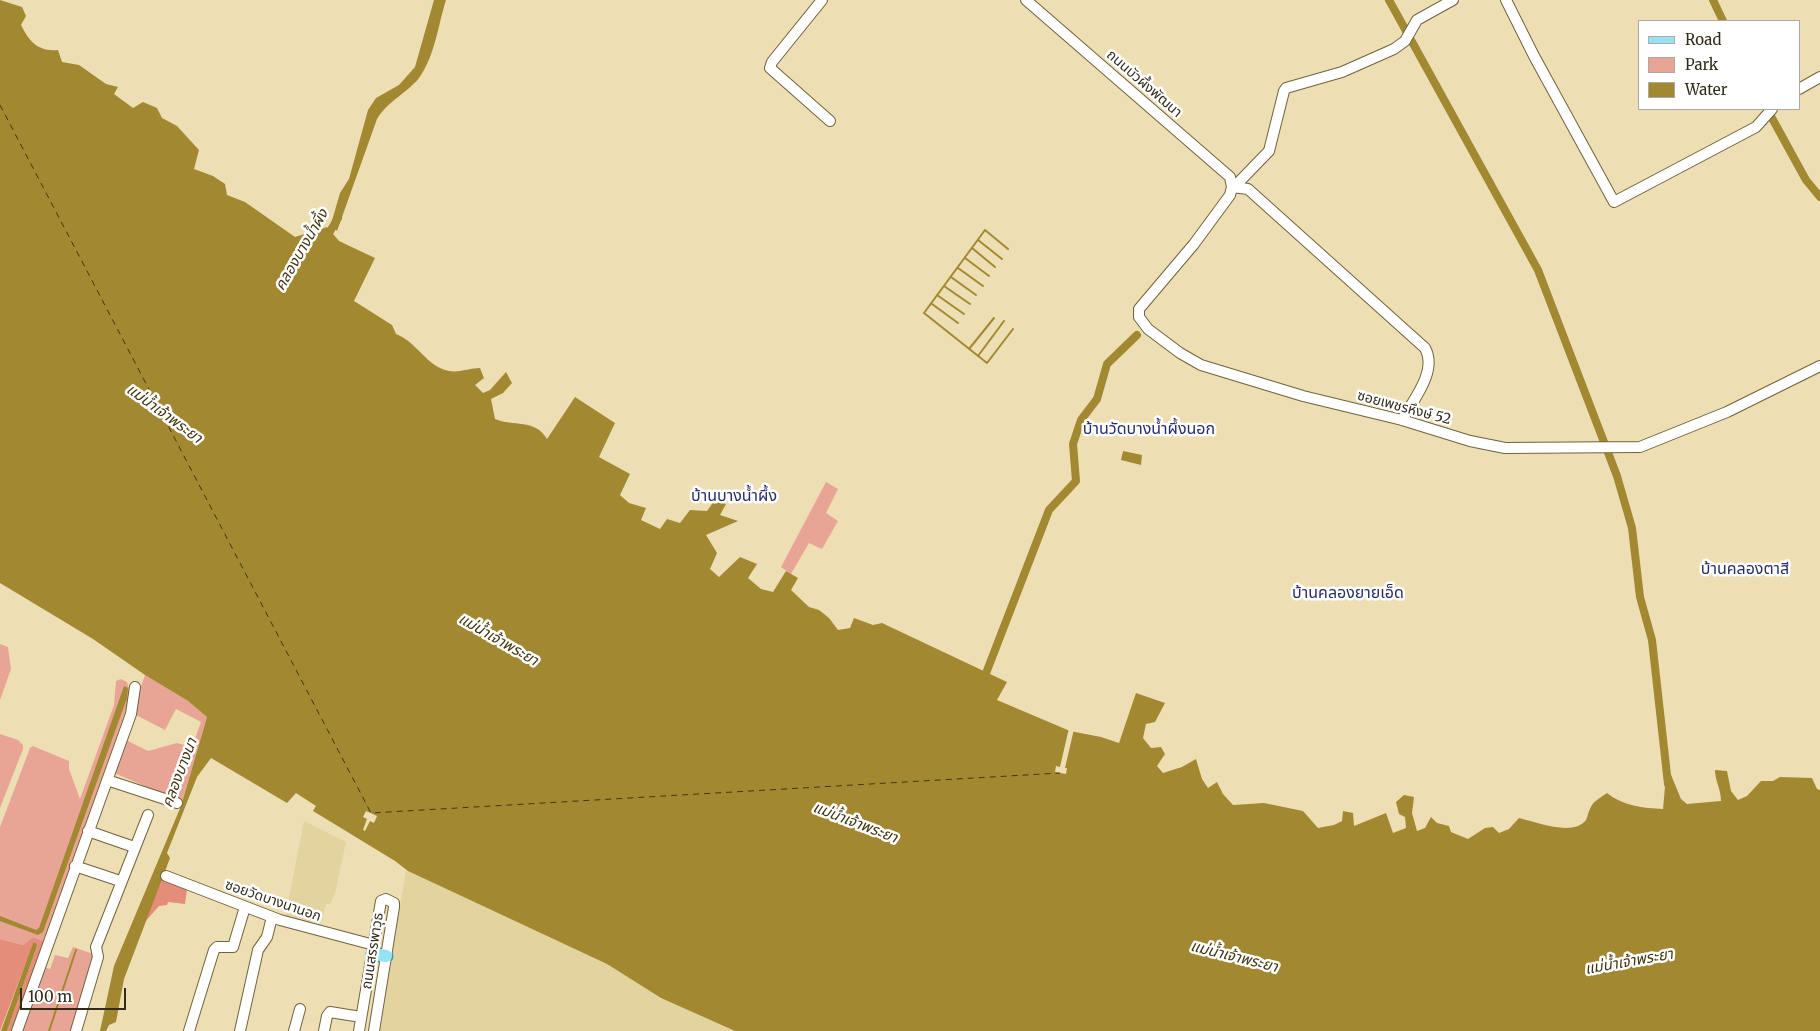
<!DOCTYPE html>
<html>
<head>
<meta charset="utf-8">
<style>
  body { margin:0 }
  #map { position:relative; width:1820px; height:1031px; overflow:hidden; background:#eddfb3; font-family:Merriweather,serif }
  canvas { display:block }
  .legend { position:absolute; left:1638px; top:20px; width:162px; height:90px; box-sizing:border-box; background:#fff; border:1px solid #adaaa3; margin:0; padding:6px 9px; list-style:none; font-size:15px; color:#312b1a }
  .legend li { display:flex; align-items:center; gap:10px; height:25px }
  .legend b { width:25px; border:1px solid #adaaa3 }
  .scale { position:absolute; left:20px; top:988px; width:106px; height:22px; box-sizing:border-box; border:2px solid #312b1a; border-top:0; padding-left:6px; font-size:15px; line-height:18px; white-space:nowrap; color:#312b1a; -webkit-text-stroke:4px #fff; paint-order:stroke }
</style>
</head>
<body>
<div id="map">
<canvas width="1820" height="1031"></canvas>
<ul class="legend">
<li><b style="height:6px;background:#95e3f2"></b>Road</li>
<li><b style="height:14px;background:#e8a596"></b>Park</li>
<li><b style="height:14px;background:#a28831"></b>Water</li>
</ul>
<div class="scale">100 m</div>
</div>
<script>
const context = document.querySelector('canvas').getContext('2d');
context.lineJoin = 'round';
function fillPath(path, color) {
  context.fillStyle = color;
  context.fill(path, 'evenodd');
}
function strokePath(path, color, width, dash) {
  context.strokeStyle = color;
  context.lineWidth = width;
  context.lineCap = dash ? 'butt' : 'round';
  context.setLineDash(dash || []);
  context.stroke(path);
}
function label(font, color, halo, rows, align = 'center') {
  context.font = font + ' Merriweather,"Noto Sans Thai",serif';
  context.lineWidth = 5;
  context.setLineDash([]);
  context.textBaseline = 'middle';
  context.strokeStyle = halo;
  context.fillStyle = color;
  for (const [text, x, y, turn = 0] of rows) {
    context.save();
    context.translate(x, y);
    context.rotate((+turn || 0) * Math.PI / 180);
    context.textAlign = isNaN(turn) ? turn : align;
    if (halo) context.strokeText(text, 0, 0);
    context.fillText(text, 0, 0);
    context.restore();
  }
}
fillPath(new Path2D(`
  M304 821 346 842 335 893 330 904H326L320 927 285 918Z
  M406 870 607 964 661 998 735 1031H380Z`), '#e3d39f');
fillPath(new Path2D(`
  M826 482 838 489 826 513 838 521 822 549 809 543 791 574 781 567Z
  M0 644 8 647 11 669 0 700Z
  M145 675 188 701 207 717 182 802 112 772 126 740 148 751 177 743 192 747 201 722 176 709 165 730 136 715 137 698Z
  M121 679 127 682 131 696 44 941 33 937 23 945 0 939V827L30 748 33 746 69 761V769L80 799 114 705 116 681Z
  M0 734 18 740 23 745V749L0 808Z
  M73 947 96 955 73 1031H21L44 967 50 969 55 955 68 958Z`), '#e8a596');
fillPath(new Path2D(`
  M161 878 187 889 185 904 168 902 167 905 159 906 145 922Z
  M33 937 44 941 12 1031H7L37 946 33 944 0 1031V939L23 945Z`), '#e38d7a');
fillPath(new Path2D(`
  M0 0 22 7 26 16 21 25C29 41 38 52 58 50L62 62 79 65 106 84 118 87 114 94 133 108 143 102 157 108 162 118 177 126 199 150 194 169 213 176 225 184 227 195 245 202 295 237 327 227 339 241 375 258 354 301 392 325 396 334C417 342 427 367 449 371 458 373 471 368 480 368L484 378 475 385 483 393 490 390 506 372 512 383 503 393 491 399 495 419C513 427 535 418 547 439L575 397 615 423 599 457 630 474 620 495 629 503 646 508 641 520 660 529 667 519 680 523 690 510 707 511 714 501 726 504 720 515 738 521 706 535 717 553 710 569 719 577 740 557 757 564 748 578 761 589 773 592 786 571 798 578 791 590 809 607 819 610 829 618 838 630 850 628 854 618 873 625 882 623 1007 682 997 700 1070 731 1101 737 1119 743 1136 693 1165 703 1155 722 1146 724 1143 738 1151 748 1161 747 1165 754 1157 766 1163 773 1182 767 1196 759 1202 779 1208 788 1217 782 1223 794 1233 805 1264 803 1303 811 1318 828 1334 825 1342 821 1343 811 1353 813 1354 826 1386 813 1393 833 1406 828 1405 817 1399 814 1396 802 1404 795 1414 797 1412 813 1417 831 1425 828 1431 817 1437 823 1449 826 1451 832 1468 839 1485 828 1493 827 1499 833 1509 829 1519 818C1537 822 1573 837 1586 820 1588 816 1588 812 1590 809 1593 801 1600 798 1607 793 1623 806 1643 808 1663 809L1667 765 1681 799 1687 804 1721 801C1721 789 1715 781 1715 770L1727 771 1731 791 1738 800 1747 796 1761 781H1773L1780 777 1812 778 1817 789 1820 790V1031H735L661 998 607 964 408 871 395 861 313 811 316 806 296 793 287 803 211 758 197 777 167 853 170 858 124 979 116 1022 109 1025 106 1031H100L114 966 181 806 207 717 188 701 145 675 93 639 0 583Z
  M434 0H446C438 25 435 56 419 78 406 94 389 100 377 119L337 231 331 224 340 193 349 179 368 110 376 98 399 85 415 67Z
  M1123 451 1142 455 1141 465 1121 460Z
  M124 686 128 688 127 698 43 932 38 935 0 921V916L36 930 39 928Z
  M33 943H36L37 946 7 1031H1Z`), '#a28831');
fillPath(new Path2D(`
  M1069 728 1074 729 1065 768H1067L1066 774 1055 772 1056 766 1060 767Z
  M366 811 377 816 374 823 370 821 365 831 363 830 367 819 363 817Z`), '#eddfb3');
strokePath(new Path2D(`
  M978 240 1002 259
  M972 248 995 267
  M1008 249 985 230 924 313 987 363 1013 329
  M965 258 989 276
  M958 268 983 286
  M951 277 976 295
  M944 286 970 304
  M937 295 964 314
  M932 304 958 323
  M969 349 994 318
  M978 356 1004 321
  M49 1031 76 950`), '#a28831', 2);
strokePath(new Path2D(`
  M1389 0 1538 270 1617 476 1632 528 1640 597 1652 640 1668 784
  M1713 0 1723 21
  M1767 109 1806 180 1820 197
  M325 240 338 218
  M983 681 1049 510 1076 481 1073 444 1081 420 1097 399 1107 364 1137 335`), '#a28831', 8);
strokePath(new Path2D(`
  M0 105 371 813 1060 773`), '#413611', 1, [6, 5]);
const minor = new Path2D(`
  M822 0 772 62 770 68 830 121
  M1026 0 1230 177 1232 187 1230 195 1194 244 1139 309V317L1148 329 1180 353 1201 365 1303 396 1402 420 1470 441 1505 448 1640 447 1727 412 1820 366
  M1506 0 1534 56 1614 202 1756 127 1772 109
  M1799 89 1820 77
  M1232 186 1237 184 1269 151 1284 91 1286 88 1342 72 1394 49 1405 41 1417 20 1453 0
  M1232 187 1248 189 1425 348C1438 371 1413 400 1402 420
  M107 780 177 803
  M88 831 134 847
  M75 866 120 881
  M166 876 280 920 374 945
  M17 1031 131 714 135 687
  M76 1031 98 957 96 947 148 815
  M189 1031 214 950 217 947H233L245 907
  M240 1031 258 950 267 937 272 917
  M294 1031 300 1009
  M324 1031 327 1016 330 1012 361 1017
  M359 1031 381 901 386 899 394 903V907L374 1031`);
const major = new Path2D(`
  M373 954 386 956`);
strokePath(minor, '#70633b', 12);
strokePath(major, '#4496a1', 15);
strokePath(minor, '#fff', 10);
strokePath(major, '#95e3f2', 12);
label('14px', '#312b1a', '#fff', [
  ["ถนนบัวผึ้งพัฒนา",1144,84,41],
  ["ซอยเพชรหึงษ์ 52",1404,408,15],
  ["ซอยวัดบางนานอก",273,901,19],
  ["ถนนสรรพาวุธ",373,951,-81]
]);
label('italic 15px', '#413611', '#fff', [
  ["คลองบางน้ำผึ้ง",302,250,-60],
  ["แม่น้ำเจ้าพระยา",164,414,36],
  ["แม่น้ำเจ้าพระยา",498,640,30],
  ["คลองบางนา",180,773,-69],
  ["แม่น้ำเจ้าพระยา",855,823,21],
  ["แม่น้ำเจ้าพระยา",1234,957,14],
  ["แม่น้ำเจ้าพระยา",1629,962,-10]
]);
label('16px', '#262f68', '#fff', [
  ["บ้านวัดบางน้ำผึ้งนอก",1149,429],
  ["บ้านบางน้ำผึ้ง",734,496],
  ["บ้านคลองตาสี",1745,569],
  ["บ้านคลองยายเอ็ด",1348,593]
]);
</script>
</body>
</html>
